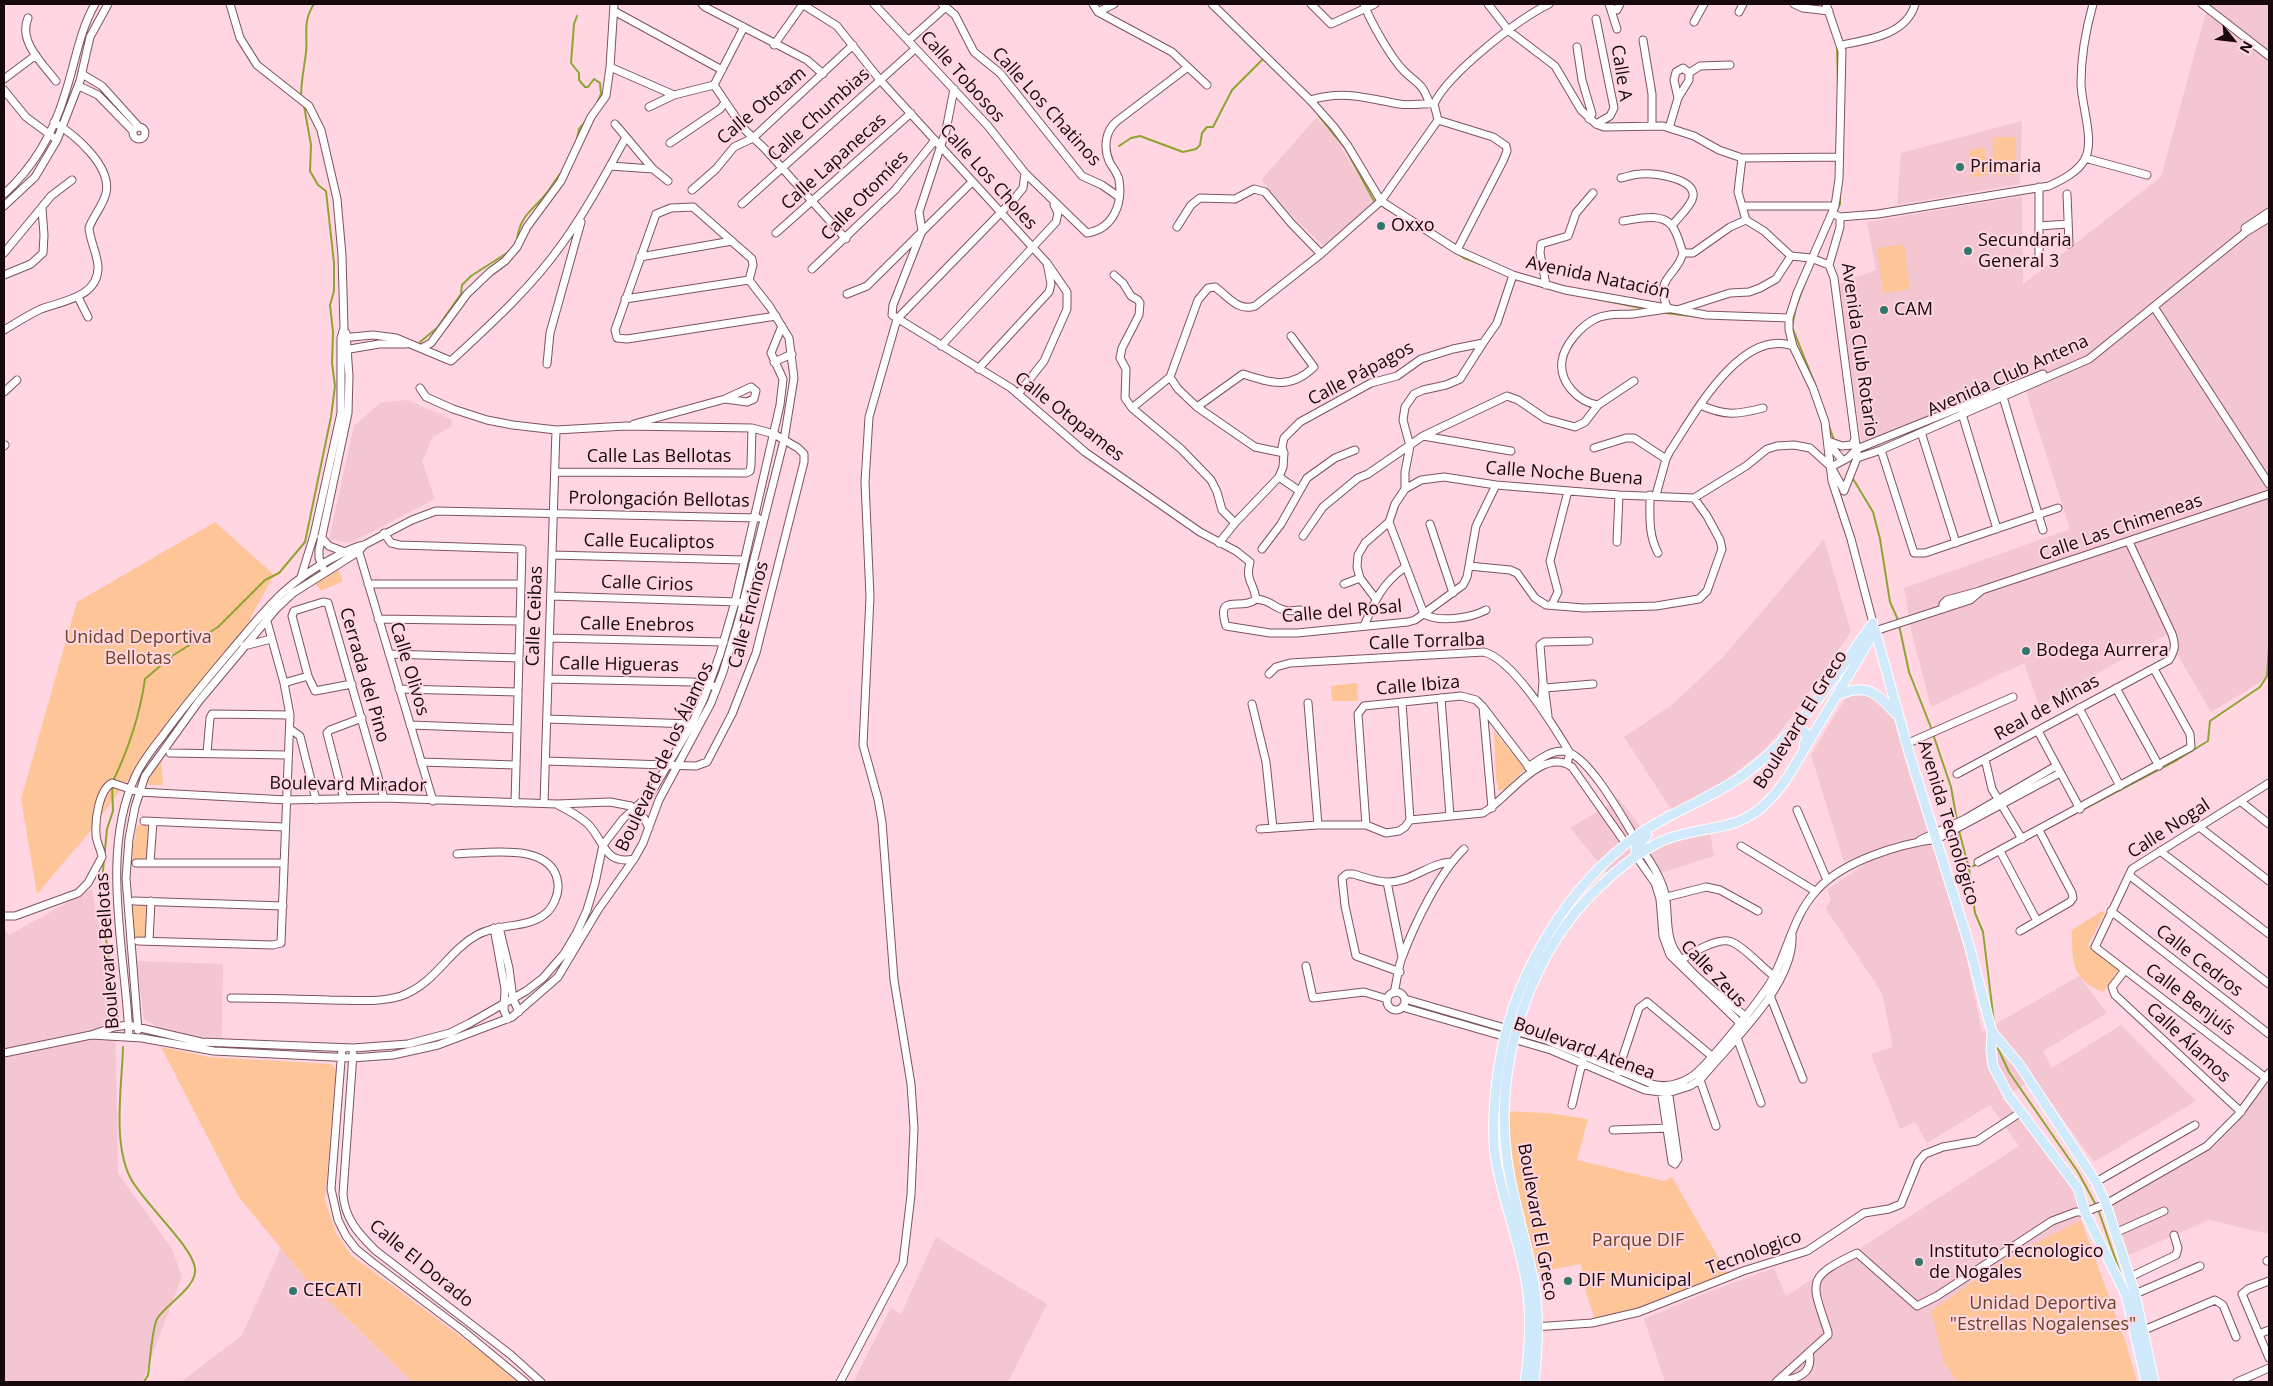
<!DOCTYPE html>
<html>
<head>
<meta charset="utf-8">
<style>
  body { margin:0 }
  #map { position:relative; width:2273px; height:1386px; overflow:hidden; background:#ffd6e1; font-family:"Open Sans",sans-serif }
  canvas { display:block }
  .frame { position:absolute; inset:0; border:5px solid #17080c; pointer-events:none }
  .north { position:absolute; left:2208px; top:15px; width:50px; height:50px; -webkit-text-stroke:4px #ffd6e1; paint-order:stroke; rotate:119deg; font-size:14px; font-weight:700; line-height:20px; text-align:center; color:#17080c }
  .north::after { content:''; display:block; margin:auto; width:18px; height:22px; background:#17080c; clip-path:polygon(50% 0,100% 100%,50% 72%,0 100%) }
</style>
</head>
<body>
<div id="map">
<canvas width="2273" height="1386"></canvas>
<div class="frame"></div>
<div class="north">N</div>
</div>
<script>
const context = document.querySelector('canvas').getContext('2d');
context.lineJoin = 'round';
function fillPath(path, color) {
  context.fillStyle = color;
  context.fill(path, 'evenodd');
}
function strokePath(path, color, width, dash) {
  context.strokeStyle = color;
  context.lineWidth = width;
  context.lineCap = dash ? 'butt' : 'round';
  context.setLineDash(dash || []);
  context.stroke(path);
}
function label(font, color, halo, rows, align = 'center') {
  context.font = font + ' "Open Sans",sans-serif';
  context.lineWidth = 4;
  context.setLineDash([]);
  context.textBaseline = 'middle';
  context.strokeStyle = halo;
  context.fillStyle = color;
  for (const [text, x, y, turn = 0] of rows) {
    context.save();
    context.translate(x, y);
    context.rotate((+turn || 0) * Math.PI / 180);
    context.textAlign = isNaN(turn) ? turn : align;
    if (halo) context.strokeText(text, 0, 0);
    context.fillText(text, 0, 0);
    context.restore();
  }
}
fillPath(new Path2D(`
  M2210 4H2269V677L2211 712 2166 635 2039 706 2024 663 1931 707 1911 630 1904 588 2070 529 2021 376 1862 444 1838 284 1876 270 1867 222 2022 196 2023 284 2161 177 2204 19Z
  M1316 118 1332 133 1375 203 1325 247 1298 222 1261 180Z
  M2022 121 2020 184 1897 205 1901 153Z
  M408 400 451 419 452 426 433 437 422 461 435 499 350 543 329 539 354 426 381 402Z
  M1824 539 1851 632 1790 719 1764 750 1720 785 1672 811 1624 737 1673 704 1723 657Z
  M1866 693 1895 713 1966 954 1982 1032 2079 976 2107 1013 2043 1051 2052 1068 2121 1025 2196 1101 2094 1162 2034 1079 2002 1098 2035 1135 2078 1195 2081 1220 2008 1257 1944 1362 1957 1382H1665L1644 1319 1703 1294 1774 1268 1786 1296 2019 1146 1990 1105 1927 1143 1915 1122 1900 1129 1871 1054 1893 1047 1882 993 1826 909 1831 899 1827 890 1901 840 1844 862 1811 755 1846 697Z
  M1619 799 1657 848 1681 839 1710 833 1714 856 1661 873 1650 853 1613 880 1570 828Z
  M92 889 115 1012 118 1173 172 1249 182 1277 142 1382H4V928L9 935Z
  M136 961 223 964 222 1038 199 1039 164 1031 144 1019Z
  M2269 1081V1234L2209 1220 2129 1255 2111 1206 2212 1148 2235 1125Z
  M936 1237 1047 1304 1008 1382H853L891 1308 901 1314Z
  M281 1248 414 1382H181L242 1335Z`), '#f4c6d2');
fillPath(new Path2D(`
  M1993 137H2016V175H1992Z
  M1985 148 1988 175 1972 177 1969 150Z
  M1904 244 1910 289 1883 293 1877 248Z
  M215 522 274 575 240 637 176 716 83 840 37 894 21 799 77 602Z
  M338 569 343 581 321 591 316 584Z
  M1357 683 1358 701H1332L1331 686Z
  M1494 731 1525 769 1505 789 1499 791 1496 779Z
  M161 760 163 785H149L147 781Z
  M137 825H150L148 863 130 862Z
  M147 905 146 937 133 938 131 906Z
  M2102 911 2105 913 2088 945 2119 969 2103 992C2071 980 2072 960 2072 930Z
  M161 1047 209 1057 331 1064 336 1069 325 1200 336 1233 351 1255 487 1356 517 1382H413L308 1281 238 1196Z
  M1502 1111 1548 1113 1588 1119 1577 1160 1664 1181 1672 1177 1729 1276 1610 1320 1595 1319 1586 1293 1581 1264 1528 1274Z
  M2081 1220 2126 1343 2137 1382H1957L1944 1362 1931 1311 2008 1257Z`), '#fec698');
strokePath(new Path2D(`
  M577 16 574 24 571 63 579 73V80L585 87H588L594 79 600 83 601 94 597 103
  M1244 40 1287 82
  M1837 45 1838 87
  M301 97C301 82 304 68 306 53 308 33 302 23 314 4
  M1319 116 1345 148 1374 201 1464 258 1480 264
  M577 139 579 129 587 120
  M1119 146 1131 138 1140 136 1183 152 1196 149 1200 145 1202 133 1207 127H1213L1232 90 1263 59
  M1836 212 1840 204V195
  M517 239C521 214 532 211 546 194 552 187 555 179 562 172
  M1807 278 1796 307 1792 327 1815 384
  M1536 285 1558 291
  M1587 297 1646 309
  M1665 313 1708 318
  M420 342 437 328 461 294 462 285 471 276 510 251
  M1829 426 1834 440
  M1852 477 1873 512 1880 539 1890 602 1898 620
  M1899 625 1909 672 1932 730
  M1933 734 1951 787 1957 821
  M113 781C129 748 140 714 145 679L172 656 218 627 265 580 279 573 305 542 331 417 335 386 332 363 333 332 330 305 334 291V263L326 191 318 185 310 171 311 145 304 106
  M112 785 113 811 107 829 100 901 118 1016
  M1959 831 1969 868 1975 913 1983 932 1994 1022
  M2042 831 2177 760 2208 741 2210 721 2260 687 2267 676 2269 648
  M1969 868 1978 864
  M1996 1044 2009 1072 2078 1172 2096 1205
  M123 1047C122 1086 112 1144 131 1179 143 1202 192 1246 195 1268 198 1287 165 1305 157 1319 152 1329 150 1362 148 1375L144 1382
  M2098 1209 2122 1278`), '#8ea532', 2);
const minor = new Path2D(`
  M230 4 240 38 257 65 309 106 321 130 337 199 342 255 344 328 341 338V413L314 535 301 577
  M702 4 705 7 807 60 823 74
  M802 4 837 26 880 80 1047 263 1067 292V309L1044 361 1018 394
  M874 4 988 126 1025 173 1087 233C1113 229 1123 204 1119 180 1118 174 1113 168 1110 163 1103 148 1105 131 1117 121L1188 67
  M942 4 955 15 974 52 1000 73 1082 176 1102 185 1119 197
  M1093 4 1098 12 1172 52 1207 85
  M1212 4 1310 100 1334 127 1348 146 1381 201 1457 250 1513 275 1565 290 1706 315 1789 318
  M1311 4 1331 24 1375 4
  M1364 4C1370 21 1391 58 1404 71 1419 86 1421 81 1430 104
  M1488 4 1509 31 1555 66 1581 110 1596 124 1604 127 1663 126 1694 136 1719 150 1742 158 1839 157
  M1609 4 1617 29
  M1794 4 1803 8 1829 11
  M1826 4 1842 51 1839 179 1835 206 1797 293 1789 318V330L1793 346 1813 388 1825 422 1832 481 1851 539 1873 623
  M2202 4 2269 56
  M1611 8 1617 10 1620 4
  M614 11 722 70
  M1098 12 1114 4
  M1739 12 1743 4
  M28 18C18 41 42 63 56 81
  M1694 22 1704 4
  M909 40 946 7
  M1643 40 1652 94V126
  M774 45 803 4
  M1841 45C1867 40 1907 35 1915 4
  M1577 47 1582 80 1592 114 1589 119
  M610 67 674 95
  M1689 73 1700 66 1730 65
  M82 74 102 86 139 127
  M4 79 36 55
  M714 85 743 128 765 149 846 239
  M714 85 744 27
  M79 86 98 95 133 131
  M954 89 946 130 919 212 922 231 893 305 892 315 1011 388 1085 452 1200 532 1236 551 1250 562C1245 582 1254 582 1256 599
  M4 90 26 117 57 140
  M1310 100C1345 90 1366 98 1399 104 1410 106 1422 103 1434 104 1448 74 1518 19 1549 4
  M1434 104 1438 120 1493 137 1506 146 1507 151 1503 161 1457 250
  M649 107 674 95 714 85
  M615 124 653 169 668 181
  M1596 124 1610 116 1614 108 1596 19
  M133 133a6 6 0 1 1 12 0a6 6 0 1 1-12 0Z
  M1669 128 1678 98 1689 80V73L1683 68 1676 72 1674 80 1678 98
  M670 143 720 109 725 103
  M1742 158 1738 192 1746 220 1764 231 1791 256 1811 258 1829 265
  M2085 158 2147 175
  M610 166 653 169
  M1621 178C1627 177 1634 174 1640 174 1654 173 1696 178 1693 197 1691 207 1677 218 1672 226
  M692 190 716 169 734 147 753 138 853 45
  M4 194C34 167 53 134 65 94 75 64 79 32 95 4
  M2067 194 2069 244
  M742 204 915 49
  M4 206 35 177 57 140 80 81 90 37 108 4
  M1743 206H1835
  M1832 213 1840 217 1878 214 2049 186C2062 180 2078 172 2085 159 2095 140 2081 104 2081 83 2081 57 2086 29 2093 4
  M1840 217V227L1829 265 1834 278 1857 453
  M1623 221C1637 219 1662 212 1672 226 1678 234 1680 245 1683 253 1677 277 1653 277 1668 309 1656 310 1644 313 1633 314 1620 315 1606 313 1595 319 1581 326 1564 345 1562 361 1559 382 1578 402 1598 405L1634 381
  M2039 226 2068 224
  M1177 227 1191 205 1200 198 1235 199 1254 189 1265 192 1291 223 1321 254
  M2245 228 2269 212
  M776 233 911 113
  M4 253 51 196 72 180
  M1683 253H1693L1730 227 1746 220
  M640 257 732 241
  M2039 258V187
  M812 269 895 190 935 140
  M4 275 31 264 43 253 44 235 42 208
  M1114 275 1123 283 1131 296 1138 300 1140 303 1139 315 1122 348 1120 358 1126 369 1125 398 1132 408 1181 449 1211 480 1217 492 1222 510 1235 523
  M1546 285 1540 253 1541 244 1568 236 1576 213 1593 193
  M847 294 867 286 972 182
  M78 297 88 317
  M625 299 749 280
  M2154 307 2269 484
  M1677 310 1730 293 1749 292 1760 288 1776 279 1791 256
  M4 330C16 323 28 315 41 309 63 301 99 297 98 266 97 253 90 241 89 228 93 216 103 206 106 193 112 166 75 135 54 122
  M341 338 373 335 396 338 451 361C490 325 531 288 562 244 586 211 605 175 625 139
  M941 346 1056 222 1058 213 1054 205
  M422 348 431 343 467 294 490 272 505 261 517 247 527 227 561 181 591 117 606 96 610 67 614 4
  M344 350 379 344H406
  M774 362 792 354
  M547 364 550 333 581 222
  M978 369 1049 292 1051 284 1047 263
  M420 388 426 397 453 409 487 420 513 425 556 430 626 426 752 428 774 434 798 448 804 454V462L756 653 732 714 707 762 696 766 546 761
  M4 392 17 380
  M2003 397 2043 530
  M1700 405C1726 416 1736 415 1763 408
  M1197 407 1243 374C1271 383 1290 390 1314 367L1291 336
  M1132 408 1170 377
  M1962 414 1997 529
  M634 424 725 399 751 387 756 391 754 399 747 402 725 399
  M1921 432 1956 543
  M1423 436 1511 451
  M1828 441 1842 446 1852 445 1855 439
  M1833 444 1834 450 1842 460
  M4 446 5 445
  M1594 448 1626 438H1634L1666 459
  M1881 450 1914 553H1925L2058 508
  M1284 453 1255 447 1197 407 1178 389 1170 377 1198 300 1208 288 1215 287C1228 296 1238 312 1255 306L1321 254 1381 201 1438 120
  M1831 467 1848 458 1857 449 2043 374
  M555 472 746 473 750 471 751 465 752 428
  M1279 477 1298 490
  M1405 489V472L1410 446 1403 420 1405 407 1414 394 1423 390 1446 385 1460 379 1483 343
  M1844 491 1857 458 1881 450 2089 359 2246 232 2269 218
  M1650 495C1650 516 1648 534 1658 553
  M1656 495 1666 459 1670 451C1694 415 1741 327 1793 346
  M1389 522 1424 614C1439 623 1471 618 1486 610
  M1430 524 1453 593
  M384 533 391 543 400 545 522 549 515 803
  M1303 536 1323 507 1358 478 1368 474 1423 436 1507 396 1518 400 1546 419 1575 427 1585 422 1598 405
  M321 537 329 546 345 552
  M1617 542 1619 495
  M1219 543 1235 523 1279 477 1283 467 1284 453 1282 447 1284 438 1300 422 1371 383 1397 376 1421 359 1453 349 1483 343 1497 323 1513 275
  M358 549 433 801
  M1262 549 1281 524 1307 478 1335 458 1355 450
  M552 555 744 560
  M1469 566 1510 570 1517 573 1535 598 1546 605 1584 608 1656 606 1699 599 1707 591 1722 549 1720 540 1707 516 1694 498
  M323 568 319 558V550L348 413 349 376 346 333
  M368 584H521
  M1344 584 1360 578
  M551 596 738 602
  M1376 599 1360 578 1357 567 1358 555 1365 543 1389 522 1395 504 1405 489 1421 480 1444 477 1496 485 1619 495 1694 498 1746 466 1767 449 1777 446 1794 445 1810 448 1831 467 1844 490
  M1552 604 1558 592 1550 561 1568 491
  M1943 609V604L1947 600 1980 591
  M1300 610C1273 614 1278 601 1256 599 1242 612 1215 591 1226 626L1270 633H1297L1408 622 1415 620 1463 585 1467 577 1476 526 1496 485
  M378 619 520 621
  M1364 626C1375 600 1382 584 1405 567
  M1875 631 1970 600 1982 590 2269 494
  M550 638 724 642
  M244 646 271 639
  M389 654 519 658
  M1269 674 1276 667 1290 663 1484 652C1514 660 1554 727 1570 753L1567 763
  M548 679 693 682 713 686
  M284 683 308 676
  M352 684 315 691 308 676 292 616 294 611 323 602 328 603 384 798
  M1544 685 1548 716
  M1545 688 1593 684
  M2116 688 2159 766
  M399 689 518 692
  M1441 698 1450 816
  M1402 702 1410 820
  M1308 703 1318 825
  M1252 704 1266 762 1273 828
  M1483 707 1492 808
  M1541 708 1543 681 1540 645 1544 642 1589 641
  M2079 708 2120 786
  M547 719 692 724
  M410 725 517 729
  M290 729 300 736 316 800
  M2038 731 2080 809
  M1906 744 2013 697
  M170 753 287 755
  M207 753 210 718 212 714 290 715
  M1985 759 1992 789 2022 839
  M421 762 516 765
  M1528 767C1539 760 1549 751 1563 751 1587 752 1622 817 1635 838
  M1957 774 2169 660C2175 650 2176 645 2172 634L2129 542
  M344 799 327 733 330 730 362 718
  M2240 801 2269 824
  M544 803 556 430
  M558 805C568 810 579 816 588 824 605 842 604 865 634 859
  M1797 810 1827 880
  M144 821 284 827
  M1366 825 1358 714 1364 706 1461 696 1476 700 1483 707 1532 771
  M2198 826 2269 881
  M1260 829 1318 825H1366L1386 833 1399 831 1405 827 1410 820 1483 813C1507 800 1542 745 1572 767L1626 844
  M1920 840 1965 819 2056 766
  M1741 846 1815 891
  M1643 851C1653 865 1664 882 1666 900 1668 915 1666 934 1674 949 1690 977 1722 996 1746 1017
  M2000 851 2037 921
  M2160 851 2269 934
  M1636 856 1655 883 1660 899 1663 936 1670 955 1741 1024
  M1978 862 2191 747 2190 734 2154 669
  M136 863H284
  M150 863 153 822
  M2129 875 2269 984
  M1387 882 1402 957
  M1663 898 1706 887 1720 890 1758 911
  M134 901 283 906
  M2111 911 2269 1034
  M4 916H15L78 893 88 883 102 857C101 849 96 842 96 834 95 819 99 790 112 783L139 792 287 800 384 798 557 804 610 802 631 806 644 818 649 828
  M499 927 509 968 513 999 519 1012
  M494 928 505 989 504 1011 508 1019
  M2020 931 2070 902 2073 898 2072 893 2039 830
  M138 941 273 945 281 943 290 715 284 683 266 618
  M149 941 151 901
  M1679 962C1689 954 1719 936 1732 942 1749 950 1762 969 1778 979
  M1306 966 1313 998 1364 992 1387 999
  M2125 970 2112 987 2115 995 2241 1112
  M1400 972 1356 956 1345 906 1342 878 1347 874H1353C1364 877 1376 882 1387 882 1410 883 1429 863 1451 862
  M1387 1001a9 9 0 1 1 18 0a9 9 0 1 1-18 0Z
  M1394 993C1397 981 1398 966 1403 955 1415 923 1439 873 1464 849
  M1769 993 1803 1079
  M231 998C263 998 296 999 329 1000 352 1000 378 1003 401 996 435 984 448 951 477 935 498 923 527 929 545 914 553 908 559 894 558 884 554 841 487 853 457 854
  M1405 999 1546 1040 1652 1084C1666 1088 1678 1085 1691 1077 1706 1068 1764 995 1773 978 1788 949 1794 914 1817 890 1843 861 1899 844 1937 839L2060 773
  M1402 1007 1551 1050 1645 1090 1668 1093 1690 1086 1700 1080C1730 1043 1795 985 1792 935
  M138 1030 126 878 129 839 135 807 145 776 199 701 276 609 293 593 358 552 364 545
  M91 1035 142 1038 214 1051 352 1058 393 1055 438 1045 512 1017 558 977 598 910 634 859 643 843 659 800 711 703 723 672 739 619 784 440 794 378 789 338 770 307 749 280 753 265 752 259 693 207 671 208 656 214 615 330 617 338 627 339 776 316
  M1736 1035 1761 1103
  M129 1037C126 955 99 851 136 775 143 760 154 747 164 734 188 701 214 671 240 640 271 603 289 581 333 558 343 553 353 547 364 545L412 520 436 511 758 518
  M342 1048 331 1189 338 1220 346 1236 356 1249 372 1262 462 1330 525 1382
  M4 1053 91 1035 114 1027 128 1025 201 1042 353 1048 408 1044 450 1033 470 1023 526 991 543 978 564 954 577 932 587 910 595 883 603 845 623 819 651 793 692 724 704 698 720 654 735 602 780 405 783 379 771 353 782 326
  M353 1054 343 1194C345 1219 358 1233 375 1250L511 1355 541 1382
  M1617 1074 1639 1008 1647 1002 1714 1058
  M1699 1077 1716 1126
  M2266 1078 2095 947 2132 869 2269 783
  M1661 1089 1672 1162 1675 1164 1678 1159 1668 1089
  M1572 1105 1583 1059
  M1613 1130 1670 1128
  M2096 1182 2195 1125
  M2115 1233 2164 1211
  M2267 1261 2269 1260
  M2130 1277 2176 1255 2178 1248 2174 1235
  M2269 1281 2248 1289 2242 1294 2269 1358
  M2135 1294 2200 1266
  M1534 1327 1592 1323 1639 1312 1743 1271 1807 1251 1864 1213 1889 1209 1901 1204 1918 1162 1925 1154 1943 1147 1977 1141 2021 1112
  M2144 1330 2215 1300 2223 1305 2236 1337
  M2259 1334 2269 1330
  M1778 1381C1797 1379 1814 1375 1809 1352
  M840 1382 903 1263 911 1195 914 1128 911 1084 894 980 882 822 878 799 863 745 870 597 865 482 869 417 897 319 1015 198 1023 188 1025 173
  M1776 1382 1828 1335V1332C1811 1281 1805 1278 1857 1253L1917 1306 1937 1296 2052 1221 2076 1212H2085L2106 1204 2207 1146 2239 1114 2269 1073
  M2237 1382 2269 1368`);
const major = new Path2D(`
  M1875 630 1910 756 1968 941 1992 1032 1991 1050 1993 1066 2009 1096 2078 1188 2085 1212 2126 1295 2146 1382
  M1840 694C1868 683 1878 694 1896 714
  M1794 729H1799L1806 733 1807 738 1804 744
  M1636 856V848L1647 835
  M1992 1032 2019 1064 2096 1182 2106 1204 2135 1294 2154 1382
  M1525 1382C1530 1349 1532 1314 1526 1281 1519 1240 1503 1201 1496 1160 1491 1131 1494 1101 1498 1073 1509 987 1558 899 1626 844 1661 815 1708 801 1745 774 1799 734 1834 677 1873 623
  M1534 1382C1538 1346 1540 1309 1532 1273 1525 1235 1512 1198 1507 1159 1494 1063 1529 953 1600 886 1619 868 1640 851 1664 840 1684 832 1706 830 1727 825 1756 818 1773 799 1789 775L1875 631`);
strokePath(minor, '#7d535f', 9);
strokePath(major, '#fff', 11);
strokePath(minor, '#fff', 7);
strokePath(major, '#d0e9fb', 9);
for (const [x, y, r, color] of [
  [1960,167,5,"#32776b"],
  [1381,226,5,"#32776b"],
  [1968,251,5,"#32776b"],
  [1884,310,5,"#32776b"],
  [2026,651,5,"#32776b"],
  [1919,1262,5,"#32776b"],
  [1568,1281,5,"#32776b"],
  [293,1291,5,"#32776b"]
]) {
  const dot = new Path2D();
  dot.arc(x, y, r, 0, 2 * Math.PI);
  context.fillStyle = color;
  context.fill(dot);
  strokePath(dot, '#ffd6e1', 2);
}
label('18px', '#17080c', '#ffd6e1', [
  ["Calle A",1621,73,81],
  ["Calle Tobosos",962,77,48],
  ["Calle Ototam",762,106,-40],
  ["Calle Los Chatinos",1046,107,48],
  ["Calle Chumbias",819,115,-42],
  ["Calle Lapanecas",834,162,-42],
  ["Calle Los Choles",988,177,48],
  ["Calle Otomíes",865,196,-46],
  ["Avenida Natación",1598,278,12],
  ["Avenida Club Rotario",1859,350,82],
  ["Calle Pápagos",1361,374,-28],
  ["Avenida Club Antena",2008,376,-24],
  ["Calle Otopames",1069,417,38],
  ["Calle Las Bellotas",659,457],
  ["Calle Noche Buena",1564,474,4],
  ["Prolongación Bellotas",659,500,1],
  ["Calle Las Chimeneas",2121,528,-19],
  ["Calle Eucaliptos",649,542,1],
  ["Calle Cirios",647,584,2],
  ["Calle del Rosal",1342,612,-5],
  ["Calle Encinos",749,615,-75],
  ["Calle Ceibas",535,616,-88],
  ["Calle Enebros",637,625,1],
  ["Calle Torralba",1427,642,-2],
  ["Calle Higueras",619,665,1],
  ["Calle Olivos",409,669,73],
  ["Cerrada del Pino",364,675,74],
  ["Calle Ibiza",1418,686,-5],
  ["Real de Minas",2047,708,-29],
  ["Boulevard El Greco",1801,720,-58],
  ["Boulevard de los Álamos",665,757,-65],
  ["Boulevard Mirador",348,785,1],
  ["Avenida Tecnológico",1948,823,73],
  ["Calle Nogal",2169,829,-33],
  ["Boulevard Bellotas",108,951,-94],
  ["Calle Cedros",2199,961,38],
  ["Calle Zeus",1713,974,46],
  ["Calle Benjuís",2190,1000,37],
  ["Calle Álamos",2188,1043,43],
  ["Boulevard Atenea",1584,1049,20],
  ["Boulevard El Greco",1537,1222,80],
  ["Tecnologico",1754,1253,-20],
  ["Calle El Dorado",421,1264,39]
]);
label('18px', '#17080c', '#ffd6e1', [
  ["Primaria",1970,167],
  ["Oxxo",1391,226],
  ["Secundaria",1978,241],
  ["General 3",1978,262],
  ["CAM",1894,310],
  ["Bodega Aurrera",2036,651],
  ["Instituto Tecnologico",1929,1252],
  ["de Nogales",1929,1273],
  ["DIF Municipal",1578,1281],
  ["CECATI",303,1291]
], 'left');
label('18px', '#6b4626', '#ffd6e1', [
  ["Unidad Deportiva",138,638],
  ["Bellotas",138,659],
  ["Parque DIF",1638,1241],
  ["Unidad Deportiva",2043,1304],
  ["\"Estrellas Nogalenses\"",2043,1325]
]);
</script>
</body>
</html>
